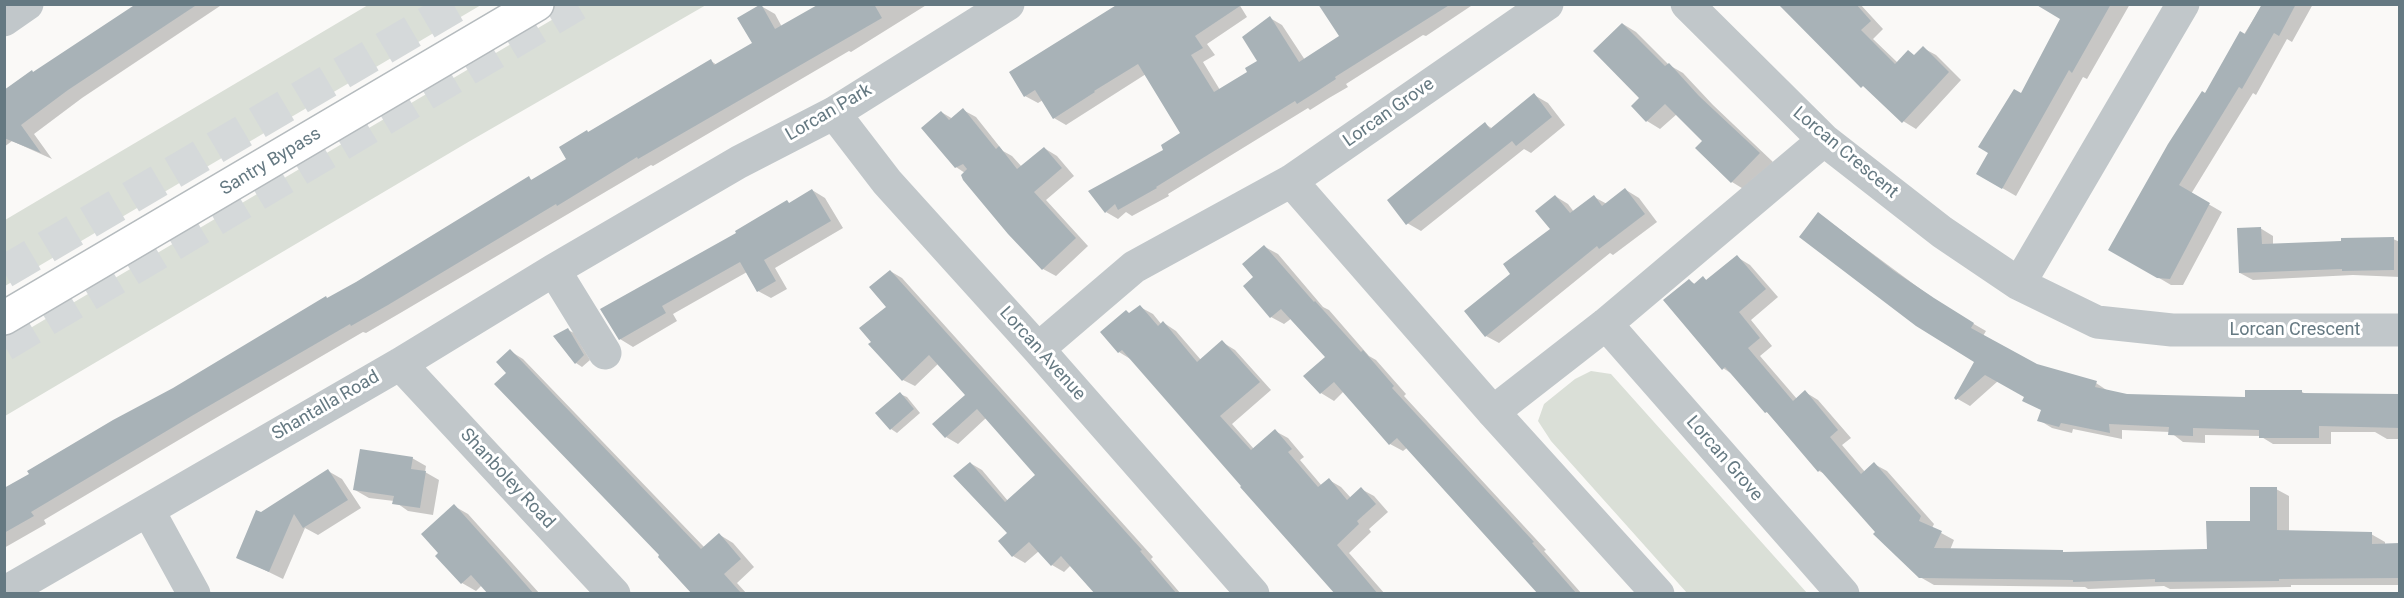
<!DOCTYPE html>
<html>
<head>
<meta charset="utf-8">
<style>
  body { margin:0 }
  #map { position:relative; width:2404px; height:598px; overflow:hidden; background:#faf9f7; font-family:Roboto,sans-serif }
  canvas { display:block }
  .frame { position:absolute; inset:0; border:6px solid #657982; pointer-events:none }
</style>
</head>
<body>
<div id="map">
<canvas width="2404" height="598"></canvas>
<div class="frame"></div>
</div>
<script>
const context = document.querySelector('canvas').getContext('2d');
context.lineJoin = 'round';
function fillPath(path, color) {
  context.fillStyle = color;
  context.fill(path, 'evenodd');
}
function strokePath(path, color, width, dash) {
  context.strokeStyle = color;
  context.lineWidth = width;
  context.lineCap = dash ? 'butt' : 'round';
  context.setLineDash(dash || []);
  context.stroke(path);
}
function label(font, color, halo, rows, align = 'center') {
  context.font = font + ' Roboto,sans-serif';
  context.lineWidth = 6;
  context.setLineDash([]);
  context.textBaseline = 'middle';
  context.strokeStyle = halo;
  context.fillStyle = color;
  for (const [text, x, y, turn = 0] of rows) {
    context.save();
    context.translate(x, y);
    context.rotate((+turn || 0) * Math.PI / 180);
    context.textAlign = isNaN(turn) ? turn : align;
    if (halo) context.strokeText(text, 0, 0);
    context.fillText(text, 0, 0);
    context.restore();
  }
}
fillPath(new Path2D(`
  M368 5H481L5 286V220Z
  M577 5H706L470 141 5 416V343Z
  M1591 371 1611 374 1807 593H1687L1551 441 1538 421 1544 404 1575 379Z`), '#dadfd7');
fillPath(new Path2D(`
  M139 4H223L82 98 34 134 52 159 12 141 4 147V92Z
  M822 4H928L851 52 849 51 653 166 651 165 402 312 366 333 363 332 209 422 44 520 46 524 4 548V490L329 299 529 178 533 181 568 160 590 133 711 61 717 65 754 44 761 6 775 14 782 27Z
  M1239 4 1247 17 1207 44 1215 55 1203 62 1220 90 1249 72 1259 61 1270 18 1282 25 1305 60 1400 4 1471 6 1426 36 1423 35 1346 84 1348 87 1329 98 1310 110 1308 108 1168 194 1169 196 1132 216 1126 212 1118 219 1106 212 1182 134 1146 74 1066 125 1054 118 1043 100 1038 103 1025 96 1011 73Z
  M1781 4H1860L1883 29 1873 39 1898 63 1909 52 1915 56 1923 48 1936 55 1961 80 1916 129 1903 121Z
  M2078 4H2130L2087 79 2083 77 2016 196 1978 174 2021 95Z
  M2263 4H2313L2292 42 2287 39 2256 95 2253 93 2191 194 2222 212 2183 285H2171L2110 249Z
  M1623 24 1636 32 1669 65 1683 73 1713 105 1773 162 1745 190 1732 182 1704 141 1677 114 1660 129 1647 121Z
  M1534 95 1548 103 1565 125 1531 153 1524 149 1421 231 1407 223 1485 124 1493 129Z
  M963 110 976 117 1003 151 1012 156 1022 167 1044 148 1057 156 1074 176 1046 200 1088 246 1056 276 1043 269 965 173 956 167 941 112 953 119Z
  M812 190 825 198 843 228 775 268 787 289 771 298 758 291 747 272 673 314 677 321 633 347 620 339 739 233 787 202 790 204Z
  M1626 190 1639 198 1657 222 1613 255 1610 253 1499 343 1486 336 1512 274 1552 229 1555 196 1568 204 1574 212 1594 197 1607 204Z
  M1819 214 1946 308 1986 331 1983 336 2036 365 2096 383 2108 391 2127 395 2247 399 2302 392 2308 395 2400 396V439H2387L2375 432H2331V444H2273L2260 436 2205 435V443L2183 442 2170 432 2122 430V439L2073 429 2072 433 2052 428 2039 420 2042 410 2024 401 2026 396 1998 381 1970 406 1956 398 1976 361Z
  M2260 228 2273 236V245L2393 239 2400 242V277L2353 275 2253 280 2240 273Z
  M1265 247 1278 254 1323 307 1329 310 1369 356 1376 360 1406 394 1404 396 1546 550 1544 551 1582 594H1539L1408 447 1403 451 1390 444 1344 391 1334 401 1321 393 1327 357 1292 318 1284 324 1271 317 1255 277Z
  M1737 257 1750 265 1778 297 1751 320 1772 346 1760 356 1797 399 1805 392 1818 400 1851 438 1842 445 1865 472 1874 464 1887 471 1934 524 1932 528 1954 540 1950 550 2063 552 2067 554 2208 551 2251 522 2276 489 2289 496V532L2371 534 2385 542V545H2400V585H2291V587L2170 589 2164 586 2088 589 2085 587 1934 585 1920 577 1825 474 1819 471 1735 376 1723 368 1689 281 1695 284 1703 278 1708 281Z
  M890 271 902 278 1153 557 1151 559 1181 594H1097L1071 565 1064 572 1052 565 1039 551 1025 563 1013 556 1000 541 1009 533 970 463 982 470 1008 501 1037 475 986 418 958 444 946 437 967 395 939 363 915 386 903 380 888 307Z
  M1140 307 1153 314 1162 325 1164 323 1176 331 1201 360 1222 342 1235 350 1271 390 1232 424 1254 449 1275 431 1288 438 1304 457 1300 460 1322 486 1329 480 1341 487 1351 498 1361 489 1374 496 1388 512 1369 529 1371 532 1349 553 1385 594H1339L1132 360 1119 352 1131 314Z
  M568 330 574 333 590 360 582 367 576 363Z
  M510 351 523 359 705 548 720 535 733 543 754 567 737 583 747 594H695L508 373Z
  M900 394 907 397 920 413 897 433 891 429Z
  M412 458 426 466 425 472 439 480 433 515 408 511 394 501 369 498 355 490Z
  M328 471 342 479 361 508 318 535 305 528 283 579 238 557 261 514Z
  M454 506 468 514 540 594H490L482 585 476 591 462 583Z`), '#0003');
fillPath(new Path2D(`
  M136 4H198L68 90 21 125 41 153 4 138V90L32 70 33 72Z
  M761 4 775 29 819 4H874L882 18 638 159 637 157 557 206 556 204 388 305 351 326 350 324 195 414 31 512 34 516 4 533V488L29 474 27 471 113 420 173 388 326 296 327 298 356 282 529 176 531 180 566 159 559 147 587 130 588 132 711 59 714 65 752 43 737 18Z
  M1118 4H1243L1195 36 1203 48 1191 55 1214 92 1247 72 1245 68 1257 61 1242 37 1270 16 1299 62 1339 36 1318 4H1451L1335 77 1336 79 1316 92 1297 104 1295 101 1156 187 1157 188 1118 210 1115 204 1105 213 1088 191 1163 150 1161 145 1180 133 1138 64 1094 91 1095 92 1053 119 1035 90 1024 97 1009 72Z
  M1778 4H1856L1871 21 1861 30 1895 64 1908 50 1914 55 1923 46 1949 72 1902 123 1863 86 1861 88Z
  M2035 4H2111L2072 73 2069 70 2002 189 1976 174 1988 153 1978 147 2014 89 2021 93 2060 19Z
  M2262 4H2296L2279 36 2274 33 2242 89 2239 87 2179 185 2210 203 2170 279 2157 278 2108 250 2168 144 2202 91 2205 93 2240 31 2245 34Z
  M1622 23 1665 66 1669 63 1699 96 1760 153 1731 183 1695 148 1702 141 1665 104 1646 122 1631 106 1639 98 1593 51Z
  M1534 93 1552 117 1516 146 1512 141 1406 225 1387 200 1485 122 1490 129Z
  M963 108 996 149 999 146 1017 169 1044 147 1062 168 1034 192 1076 238 1042 270 1008 234 963 180 961 175 967 169 963 164 955 168 921 128 941 111 949 120Z
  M1625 188 1645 214 1599 249 1597 246 1485 337 1464 311 1510 274 1503 264 1550 229 1535 211 1555 195 1570 213 1594 195 1602 206Z
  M812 189 831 221 764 260 776 281 757 292 740 262 662 306 666 313 619 340 600 309 736 233 735 231 787 200 789 203Z
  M1818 212 1894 271 1934 298 1974 323 1971 328 2037 364 2097 381 2095 387 2127 394 2164 395 2245 397V390H2302V393L2400 394V428L2319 426V438H2259V430L2193 428V436L2168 435 2169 427 2109 424 2110 433 2061 423 2059 427 2037 421 2041 410 2022 401 2024 397 1985 375 1956 400 1954 398 1974 362 1916 326 1799 237Z
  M2261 227 2262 244 2341 241V238L2394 237V270L2342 271V269L2239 273 2237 228Z
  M1264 245 1314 302 1315 301 1361 352 1363 350 1394 386 1392 388 1534 542 1532 543 1577 594H1538L1397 438 1389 445 1334 382 1320 394 1303 376 1325 357 1281 309 1270 318 1243 286 1253 277 1242 264Z
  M1737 255 1766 289 1739 312 1760 338 1748 348 1793 401 1805 390 1838 430 1830 437 1861 474 1874 462 1921 516 1919 521 1942 531 1934 548 2063 550V552L2207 549 2206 521H2250V487H2277V530L2372 532V544L2400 543V578L2279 579V581L2155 582V579L2073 582V580L1919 578 1873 534 1875 532 1820 470 1818 472 1767 412 1765 413 1725 367 1722 370 1663 300 1689 279 1694 284 1703 276 1706 280Z
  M890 270 1142 550 1140 551 1177 594H1095L1061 556 1051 566 1029 542 1012 557 998 541 1007 533 953 476 970 462 1005 502 1035 475 977 409 945 438 932 424 965 395 929 355 902 381 868 344 871 342 859 328 886 307 869 287Z
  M1140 305 1158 326 1163 321 1197 362 1222 340 1260 382 1220 416 1251 450 1275 429 1292 449 1288 452 1318 487 1329 478 1347 500 1361 487 1376 504 1357 521 1359 524 1337 545 1378 594H1335L1240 487 1241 486 1122 350 1118 353 1100 332 1126 310 1129 313Z
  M568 328 584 355 575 364 553 336Z
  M510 349 701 549 719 533 741 559 724 574 742 594H692L658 557 659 555 494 384 506 373 496 362Z
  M900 392 914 409 890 430 875 413Z
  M360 449 413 457 411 469 426 471 420 508 392 504 394 496 353 490Z
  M328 469 348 500 303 528 294 514 269 572 236 558 256 510 261 512Z
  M454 504 506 562 534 594H488L471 575 461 584 435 556 438 553 421 534Z`), '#a8b2b7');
strokePath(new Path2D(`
  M4 272 459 4
  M4 345 577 4`), '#d5d9da', 33, [33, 16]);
const major = new Path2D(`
  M4 318 537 4`);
strokePath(major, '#b5bbbe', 36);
strokePath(new Path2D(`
  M1687 4 1824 140 1942 232 2019 284 2097 322 2172 330H2400
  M4 20 27 4
  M834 113 887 182 1038 349 1253 594
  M1291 181 1493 412 1658 594
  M554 270 605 353
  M2019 284 2183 4
  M1606 324 1843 594
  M1038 349 1134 267 1291 181 1547 4
  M400 364 614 594
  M1493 412 1606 324 1824 140
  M148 510 194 594
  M4 593 400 364 554 270 739 162 834 113 1008 4`), '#c1c7ca', 33);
strokePath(major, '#fff', 33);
label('18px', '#657982', '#fff', [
  ["Lorcan Park",829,113,-30],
  ["Lorcan Grove",1389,113,-35],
  ["Lorcan Crescent",1845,153,40],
  ["Santry Bypass",271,162,-31],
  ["Lorcan Crescent",2295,330],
  ["Lorcan Avenue",1042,354,48],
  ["Shantalla Road",326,406,-30],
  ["Lorcan Grove",1724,459,49],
  ["Shanboley Road",507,479,47]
]);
</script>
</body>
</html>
